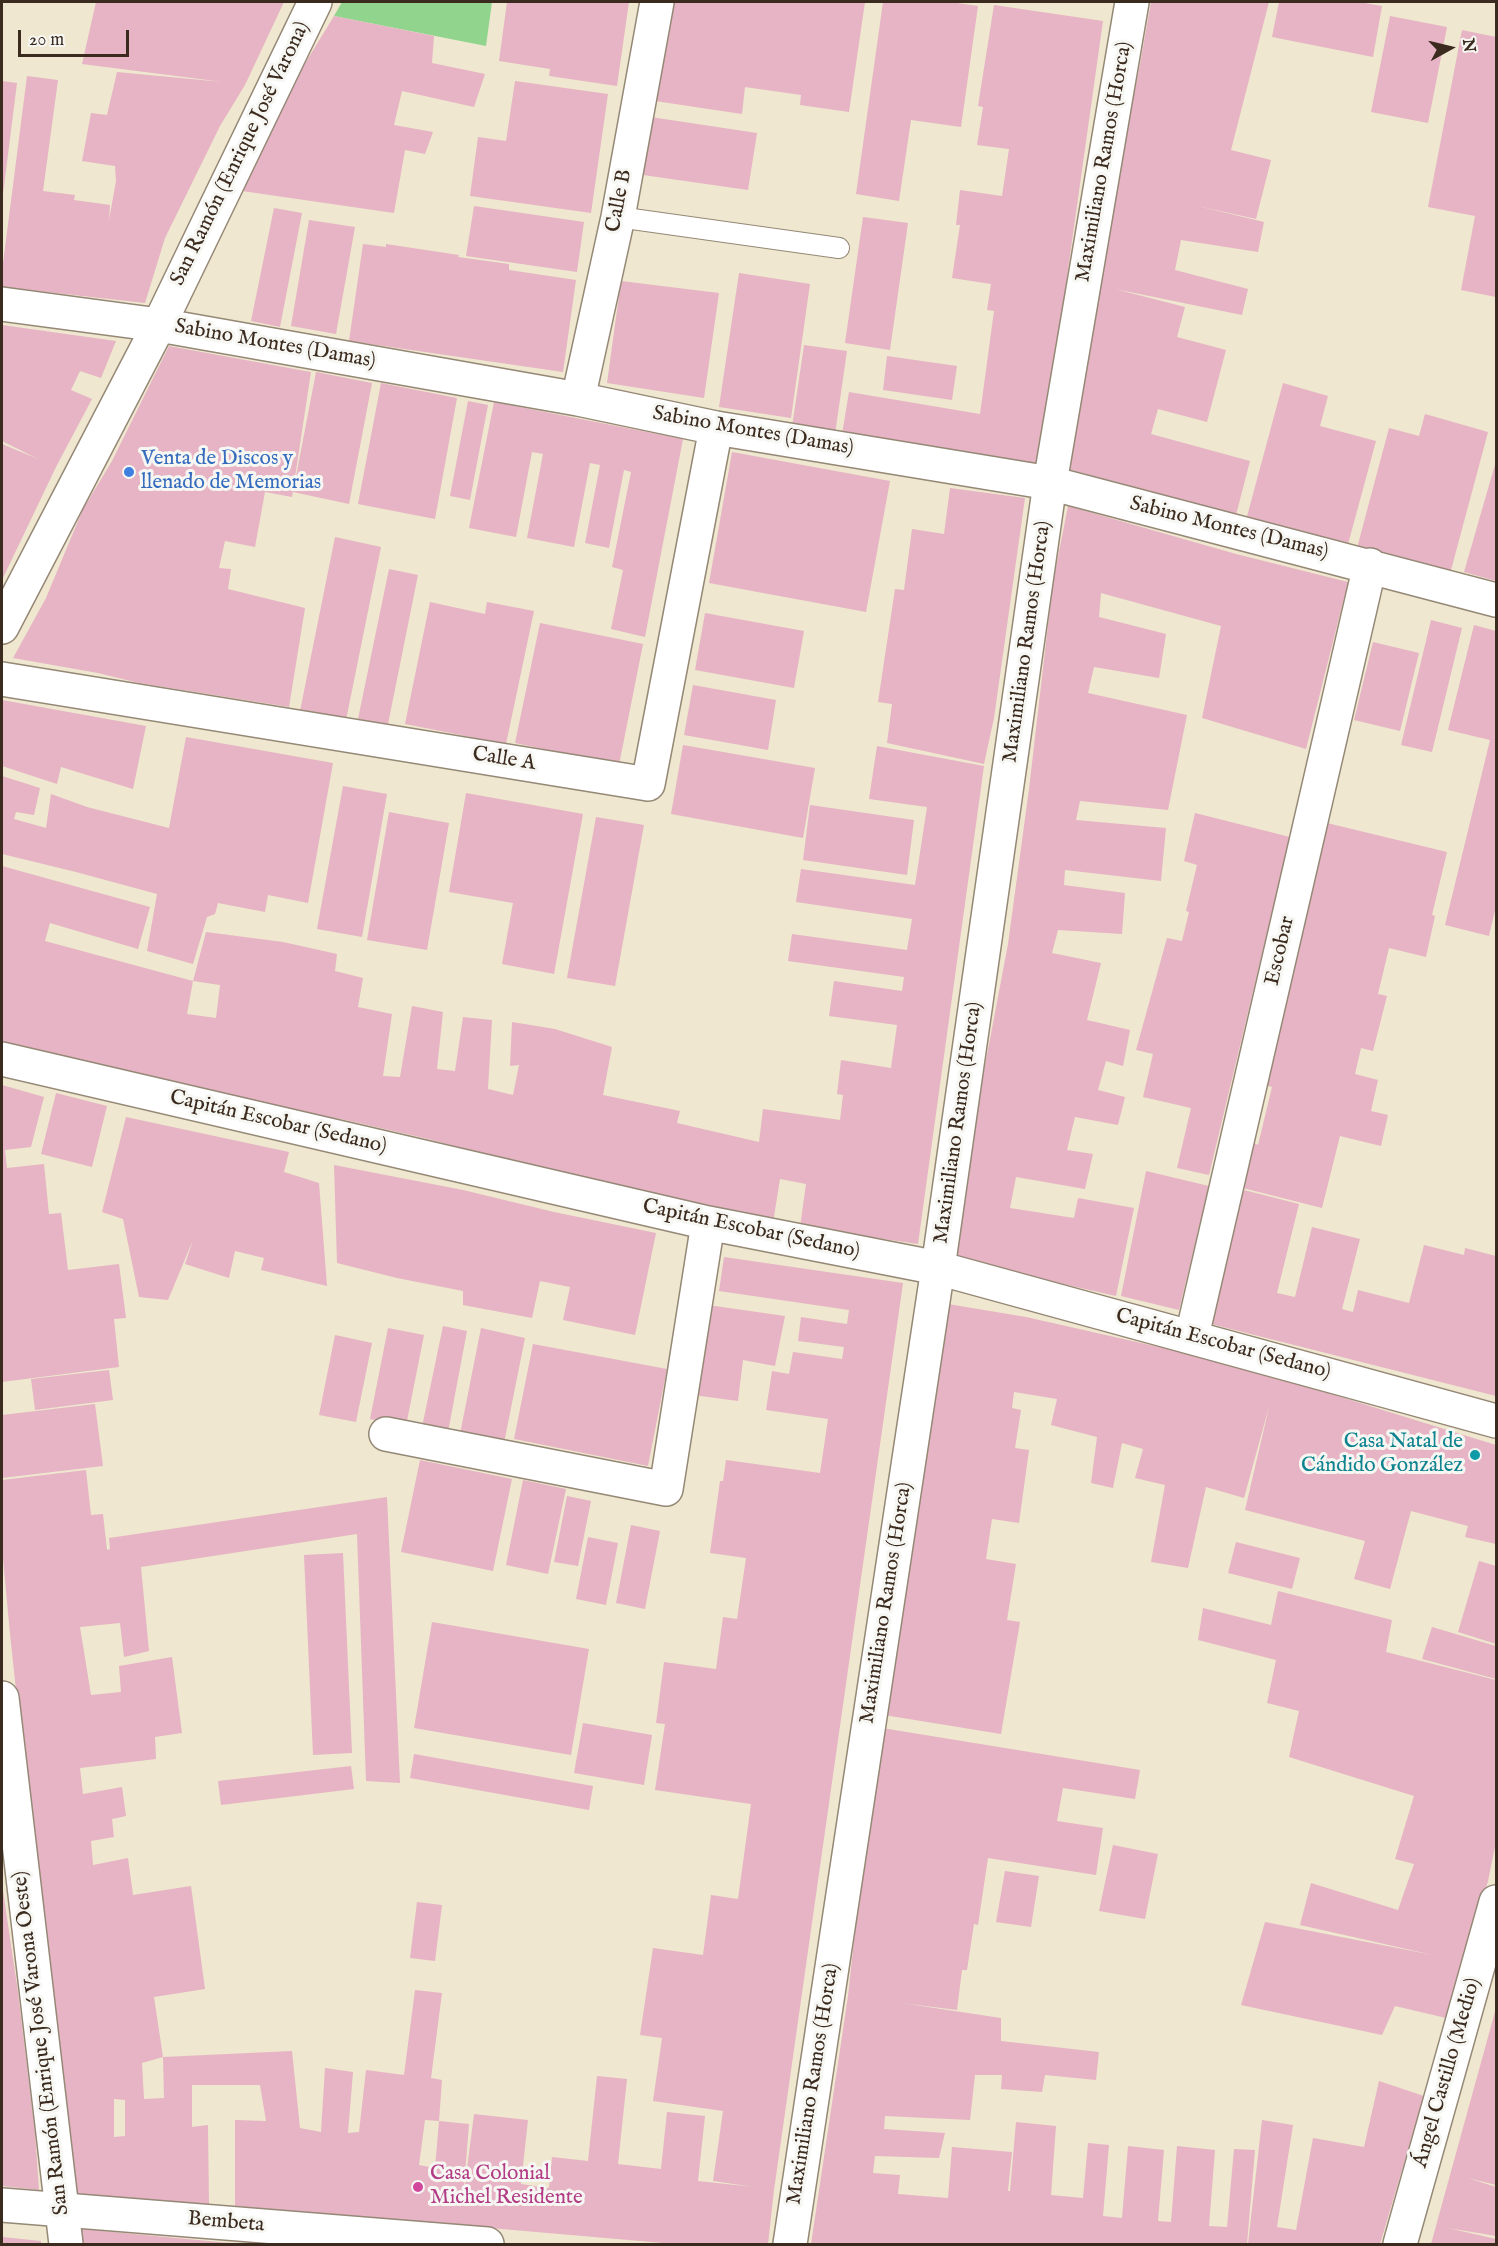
<!DOCTYPE html>
<html>
<head>
<meta charset="utf-8">
<style>
  body { margin:0 }
  #map { position:relative; width:1498px; height:2246px; overflow:hidden; background:#efe7cf; font-family:"IM FELL English",serif }
  canvas { display:block }
  .frame { position:absolute; inset:0; border:3px solid #3b2a1e; pointer-events:none }
  .north { position:absolute; left:1420px; top:18px; width:60px; height:60px; -webkit-text-stroke:4px #f6f6f2; paint-order:stroke; rotate:82deg; font-size:16px; font-weight:700; line-height:24px; text-align:center; color:#3b2a1e }
  .north::after { content:''; display:block; margin:auto; width:21px; height:27px; background:#3b2a1e; clip-path:polygon(50% 0,100% 100%,50% 72%,0 100%) }
  .scale { position:absolute; left:18px; top:30px; width:111px; height:27px; box-sizing:border-box; border:3px solid #3b2a1e; border-top:0; padding-left:8px; font-size:18px; line-height:21px; white-space:nowrap; color:#3b2a1e; -webkit-text-stroke:4px #f6f6f2; paint-order:stroke }
</style>
</head>
<body>
<div id="map">
<canvas width="1498" height="2246"></canvas>
<div class="frame"></div>
<div class="north">N</div>
<div class="scale">20 m</div>
</div>
<script>
const context = document.querySelector('canvas').getContext('2d');
context.lineJoin = 'round';
function fillPath(path, color) {
  context.fillStyle = color;
  context.fill(path, 'evenodd');
}
function strokePath(path, color, width, dash) {
  context.strokeStyle = color;
  context.lineWidth = width;
  context.lineCap = dash ? 'butt' : 'round';
  context.setLineDash(dash || []);
  context.stroke(path);
}
function label(font, color, halo, rows, align = 'center') {
  context.font = font + ' "IM FELL English",serif';
  context.lineWidth = 6;
  context.setLineDash([]);
  context.textBaseline = 'middle';
  context.strokeStyle = halo;
  context.fillStyle = color;
  for (const [text, x, y, turn = 0] of rows) {
    context.save();
    context.translate(x, y);
    context.rotate((+turn || 0) * Math.PI / 180);
    context.textAlign = isNaN(turn) ? turn : align;
    if (halo) context.strokeText(text, 0, 0);
    context.fillText(text, 0, 0);
    context.restore();
  }
}
fillPath(new Path2D(`
  M342 2H492L486 46 334 16Z`), '#90d48d');
fillPath(new Path2D(`
  M96 2H284L245 85 220 126 165 238 145 303 2 287V271L27 76 58 80 43 191 75 195 74 200 110 205 109 220 116 181 115 166 82 161 91 113 107 115 117 72 223 82 82 64Z
  M507 2H629L617 86 549 76 550 69 499 61Z
  M669 2H865L849 112 800 105 801 95 745 87 742 114 655 101Z
  M883 2H950L978 6 961 127 911 120 899 201 856 194Z
  M1151 2H1269L1231 150 1271 160 1256 219 1193 205 1264 222 1258 252 1181 240 1175 270 1248 289 1242 315 1115 289 1185 307 1177 337 1226 350 1207 422 1158 409 1151 434 1250 461 1236 515 1068 469 1115 185 1139 70Z
  M1279 2H1359L1382 6 1373 57 1272 37Z
  M994 5 1103 21 1040 468 842 434 849 392 980 414 994 311 987 310 991 284 952 278 960 225H956L960 190 1002 196 1009 149 977 145 983 107 978 106Z
  M334 16 434 36 432 63 485 74 474 107 402 91 394 125 433 132 425 154 405 150 394 213 242 191 301 70Z
  M1390 16 1447 27 1428 123 1371 112Z
  M1462 30 1496 37V297L1461 290 1475 216 1428 207Z
  M2 81 17 83 3 194H2Z
  M515 81 608 94 591 213 470 196 478 137 506 141Z
  M644 116 757 133 748 190 636 174Z
  M474 206 584 222 577 272 466 256Z
  M274 208 302 213 280 327 251 321Z
  M863 217 908 223 890 350 845 343Z
  M309 220 355 227 336 334 291 326Z
  M363 244 386 247V244L459 255 458 257 509 264V270L576 280 563 372 349 341Z
  M739 273 810 284 791 418 719 407Z
  M621 281 719 293 704 398 607 383Z
  M2 325 116 341 101 378 80 371 71 390 92 399 56 467 2 580V444L38 459 2 441Z
  M804 345 847 351 835 434 792 427Z
  M169 346 311 372 292 497 265 492 255 547 225 541 219 568 231 569 228 589 305 608 289 707 139 683 98 673 13 658 46 598 83 509 112 461Z
  M887 356 957 366 952 400 883 390Z
  M316 372 372 383 349 504 293 492Z
  M381 383 457 398 435 519 358 504Z
  M1283 383 1328 396 1320 426 1376 441 1347 548 1246 520Z
  M468 401 488 405 470 500 450 496Z
  M494 402 683 439 645 637 611 629 623 570 612 567 631 472 624 470 609 548 585 543 600 465 590 463 574 547 527 538 543 454 532 452 516 537 469 528Z
  M1425 414 1488 432 1450 574 1357 548 1389 428 1419 436Z
  M732 452 890 481 866 612 709 583Z
  M1496 461V581L1464 572Z
  M950 488 1025 498 994 718 984 764 887 743 892 704 878 702 895 589 904 590 912 529 944 534Z
  M1068 506 1236 554 1348 582 1306 749 1202 718 1221 626 1101 593 1099 617 1166 634 1159 678 1094 667 1088 693 1187 715 1168 810 1080 801 1076 820 1166 828 1161 881 1065 870 1064 885 1125 893 1122 934 1058 930 1052 953 1101 963 1087 1020 1130 1030 1123 1066 1106 1061 1098 1090 1125 1097 1118 1125 1075 1117 1067 1150 1093 1154 1085 1189 1016 1177 1010 1208 1074 1218 1078 1198 1134 1208 1116 1296 952 1259 972 1134 1008 944 1029 789 1053 582Z
  M335 537 381 547 346 720 300 711Z
  M389 569 418 575 388 724 358 719Z
  M430 602 485 614 487 602 534 611 506 744 405 724Z
  M705 613 804 631 794 688 695 670Z
  M1431 620 1462 628 1432 752 1401 745Z
  M540 623 643 644 619 765 515 743Z
  M1474 625 1496 631V906L1489 936 1445 925 1490 740 1448 730Z
  M1373 642 1419 653 1400 731 1354 720Z
  M693 685 776 700 768 750 684 735Z
  M2 700 146 726 133 789 61 767 57 784 2 766Z
  M186 737 333 763 308 903 268 895 265 912 218 903 215 914 207 917 193 964 147 951 157 894 76 872 2 854V776L40 788 34 815 16 812 14 819 46 828 51 794 87 807 169 828Z
  M683 745 815 768 803 838 671 814Z
  M877 746 984 766 918 1244 800 1227 806 1184 780 1179 773 1223 533 1167 428 1139 341 1119 316 1116 2 1046V866L150 907 138 949 50 923 45 941 193 981 187 1014 216 1018 220 985 193 981 206 932 283 942 337 954 335 971 363 978 358 1007 392 1014 383 1076 400 1077 412 1006 443 1012 437 1069 455 1071 463 1017 492 1020 488 1089 513 1095 519 1065 510 1066 512 1022 555 1029 612 1047 603 1095 680 1111 677 1123 759 1142 763 1109 840 1120 843 1095 837 1094 841 1060 891 1068 897 1025 829 1016 834 981 902 991 904 977 788 961 792 934 907 950 912 919 796 902 801 869 915 885 927 807 869 799Z
  M343 786 387 794 362 937 317 929Z
  M466 793 583 814 554 974 502 964 513 903 449 892Z
  M810 805 914 820 907 875 803 860Z
  M389 812 449 823 427 950 367 940Z
  M1195 813 1290 837 1209 1175 1177 1168 1191 1108 1143 1097 1153 1054 1136 1050 1167 938 1182 941 1189 912 1186 911 1197 865 1184 861Z
  M596 817 644 825 615 986 567 978Z
  M1327 823 1447 852 1432 915 1435 916 1426 957 1389 948 1378 994 1387 996 1373 1051 1361 1048 1355 1074 1378 1080 1371 1111 1388 1115 1381 1146 1340 1136 1322 1208 1243 1188 1254 1143 1258 1145 1272 1087 1264 1085Z
  M2 1085 44 1097 31 1147 5 1150 7 1168 44 1164 49 1214 61 1213 68 1270 119 1264 126 1318 114 1319 119 1367 2 1382Z
  M56 1093 107 1106 92 1167 41 1154Z
  M126 1117 289 1152 284 1172 319 1183 327 1286 261 1270 264 1258 235 1251 229 1278 185 1264 193 1240 168 1300 139 1297 123 1219 102 1212Z
  M334 1165 463 1190 554 1212 656 1233 635 1335 563 1320 570 1287 540 1281 532 1318 463 1305V1291L397 1278 337 1263Z
  M1146 1171 1209 1186 1179 1310 1121 1296Z
  M1240 1189 1299 1204 1277 1293 1295 1297 1312 1227 1360 1239 1342 1309 1353 1312 1358 1290 1409 1303 1424 1245 1464 1255 1465 1248 1496 1256V1396L1207 1323Z
  M724 1257 903 1283 774 2190 768 2244H675L235 2206V2120L266 2121 260 2085H192V2127L208 2125 209 2205 70 2194 10 1634 2 1548V1480L86 1470 91 1515 103 1514 107 1550 110 1549 109 1538 387 1497 400 1783 366 1781 357 1534 141 1567 149 1651 124 1657 120 1623 80 1627 91 1695 121 1692 119 1666 172 1657 182 1733 155 1737 156 1759 80 1768 83 1794 122 1787 126 1816 112 1819 114 1837 91 1841 93 1865 128 1858 133 1895 191 1886 205 1989 154 1997 163 2057 142 2063 144 2099 164 2098 163 2057 292 2051 300 2128 321 2132 325 2068 353 2072 348 2133 359 2132 366 2070 404 2075 415 1990 442 1993 431 2078 442 2080 439 2121 469 2124 463 2200 474 2114 528 2120 521 2184 549 2188 552 2157 588 2161 597 2076 627 2079 618 2164 661 2169 667 2112 705 2116 698 2181 754 2187 713 2181 723 2111 653 2101 662 2038 640 2035 653 1948 703 1955 711 1895 738 1899 751 1804 655 1790 665 1724 656 1723 664 1662 716 1669 723 1617 737 1619 746 1558 710 1553 720 1481H723L726 1460 820 1473 828 1419 766 1410 772 1371 789 1374 793 1352 842 1359 844 1347 798 1341 801 1317 847 1324 849 1310 719 1291ZM114 2099 125 2100V2136L114 2137ZM425 2120 439 2121 435 2168 419 2165Z
  M948 1304 1026 1317 1234 1364 1496 1445V1544L1465 1537 1468 1526 1411 1511 1390 1589 1354 1579 1365 1541 1245 1510 1270 1403 1244 1498 1206 1487 1188 1568 1151 1562 1165 1485 1135 1478 1143 1449 1122 1443 1113 1488 1091 1483 1097 1437 1051 1425 1057 1399 1014 1392 1012 1408 1021 1410 1015 1448 1029 1450 1019 1523 992 1519 986 1559 1016 1564 1007 1620 1020 1622 1001 1734 884 1715Z
  M708 1305 785 1316 775 1366 743 1360 738 1401 693 1395Z
  M443 1326 467 1331 448 1432 422 1427Z
  M388 1328 424 1335 406 1426 370 1419Z
  M481 1328 525 1338 504 1443 460 1434Z
  M335 1335 372 1343 356 1422 319 1415Z
  M533 1344 667 1369 648 1466 514 1439Z
  M109 1370 113 1400 35 1410 31 1379Z
  M95 1404 103 1466 2 1478V1415Z
  M420 1460 512 1479 493 1571 401 1552Z
  M523 1480 566 1489 548 1574 506 1565Z
  M567 1496 591 1501 578 1566 554 1562Z
  M631 1525 660 1531 645 1609 616 1603Z
  M588 1537 618 1543 606 1605 576 1599Z
  M1236 1542 1300 1558 1292 1589 1228 1573Z
  M343 1553 352 1753 313 1755 304 1555Z
  M1479 1561 1496 1566V1644L1458 1632Z
  M1278 1591 1392 1620 1386 1652 1496 1680V1842L1488 1881 1446 2018 1395 2006 1382 2035 1241 2005 1265 1922 1433 1955 1300 1925 1311 1883 1398 1910 1414 1864 1395 1859 1414 1796 1289 1757 1299 1711 1267 1703 1276 1660 1198 1640 1203 1608 1271 1625Z
  M432 1622 589 1649 571 1755 414 1728Z
  M1432 1627 1496 1646V1679L1422 1659Z
  M583 1723 652 1735 644 1785 574 1773Z
  M882 1728 1140 1770 1135 1799 1063 1788 1057 1821 1103 1828 1096 1875 988 1858 978 1925 974 1924 967 1970H962L957 2010 901 2003 1001 2018V2041L1099 2052 1096 2080 1045 2075 1042 2092 1001 2089 1002 2075H975L970 2120 885 2116 884 2129 945 2133 939 2158 875 2156 873 2173 900 2175 898 2194 948 2198 952 2147 1012 2152 1008 2191H1010L1016 2122 1056 2126 1051 2195 1083 2198 1088 2143 1109 2145 1103 2216 1122 2218 1128 2146 1164 2150 1158 2221 1171 2222 1177 2146 1215 2150 1209 2226 1227 2227 1234 2149 1255 2150 1247 2244H811L848 1996 865 1838Z
  M414 1754 593 1786 589 1810 410 1778Z
  M351 1766 354 1789 221 1805 218 1781Z
  M1113 1845 1158 1854 1145 1919 1099 1911Z
  M1005 1871 1039 1876 1031 1927 996 1922Z
  M2 1884 18 1992 35 2133 39 2190 2 2186Z
  M417 1902 442 1905 435 1961 410 1958Z
  M1496 2008V2185L1468 2178 1496 2187V2236L1448 2228 1496 2239V2244H1431Z
  M1379 2081 1424 2096 1380 2244H1248L1262 2120 1293 2125 1277 2227 1296 2230 1313 2138 1364 2147Z
  M81 2229 229 2243V2244H83Z
  M2 2237 41 2241V2244H2Z`), '#e6b4c4');
const service = new Path2D(`
  M618 217 839 248`);
const minor = new Path2D(`
  M2 304 159 325 578 399 716 428 1050 483 1496 600
  M578 399 618 217 657 2
  M2 627 159 325 315 2
  M2 679 648 784 716 428
  M2 1059 708 1223 938 1268 1496 1421
  M1192 1336 1370 565
  M386 1434 666 1489 708 1223
  M2 1698 66 2244
  M1400 2244 1496 1902`);
const tertiary = new Path2D(`
  M2 2205 487 2244
  M790 2244 938 1268 1050 483 1132 2`);
strokePath(service, '#958876', 22);
strokePath(minor, '#958876', 36);
strokePath(tertiary, '#958876', 36);
strokePath(service, '#fff', 20);
strokePath(minor, '#fff', 33);
strokePath(tertiary, '#fff', 33);
for (const [x, y, r, color] of [
  [129,472,6,"#3f7fe0"],
  [1475,1455,6,"#0f9aa8"],
  [418,2187,6,"#d1479c"]
]) {
  const dot = new Path2D();
  dot.arc(x, y, r, 0, 2 * Math.PI);
  context.fillStyle = color;
  context.fill(dot);
  strokePath(dot, '#f6f6f2', 2);
}
label('21px', '#3b2a1e', '#f6f6f2', [
  ["San Ramón (Enrique José Varona)",241,154,-64],
  ["Maximiliano Ramos (Horca)",1105,162,-80],
  ["Calle B",620,201,-79],
  ["Sabino Montes (Damas)",275,345,10],
  ["Sabino Montes (Damas)",753,432,10],
  ["Sabino Montes (Damas)",1229,529,14],
  ["Maximiliano Ramos (Horca)",1028,642,-82],
  ["Calle A",504,760,9],
  ["Escobar",1281,951,-77],
  ["Capitán Escobar (Sedano)",278,1123,13],
  ["Maximiliano Ramos (Horca)",959,1123,-82],
  ["Capitán Escobar (Sedano)",751,1230,12],
  ["Capitán Escobar (Sedano)",1223,1345,15],
  ["Maximiliano Ramos (Horca)",887,1603,-81],
  ["San Ramón (Enrique José Varona Oeste)",42,2043,-97],
  ["Ángel Castillo (Medio)",1448,2073,-74],
  ["Maximiliano Ramos (Horca)",814,2084,-81],
  ["Bembeta",226,2223,5]
]);
label('21px', '#366cbe', '#f6f6f2', [
  ["Venta de Discos y",141,460],
  ["llenado de Memorias",141,484]
], 'left');
label('21px', '#0d838f', '#f6f6f2', [
  ["Casa Natal de",1463,1443],
  ["Cándido González",1463,1467]
], 'right');
label('21px', '#b23c85', '#f6f6f2', [
  ["Casa Colonial",430,2175],
  ["Michel Residente",430,2199]
], 'left');
</script>
</body>
</html>
